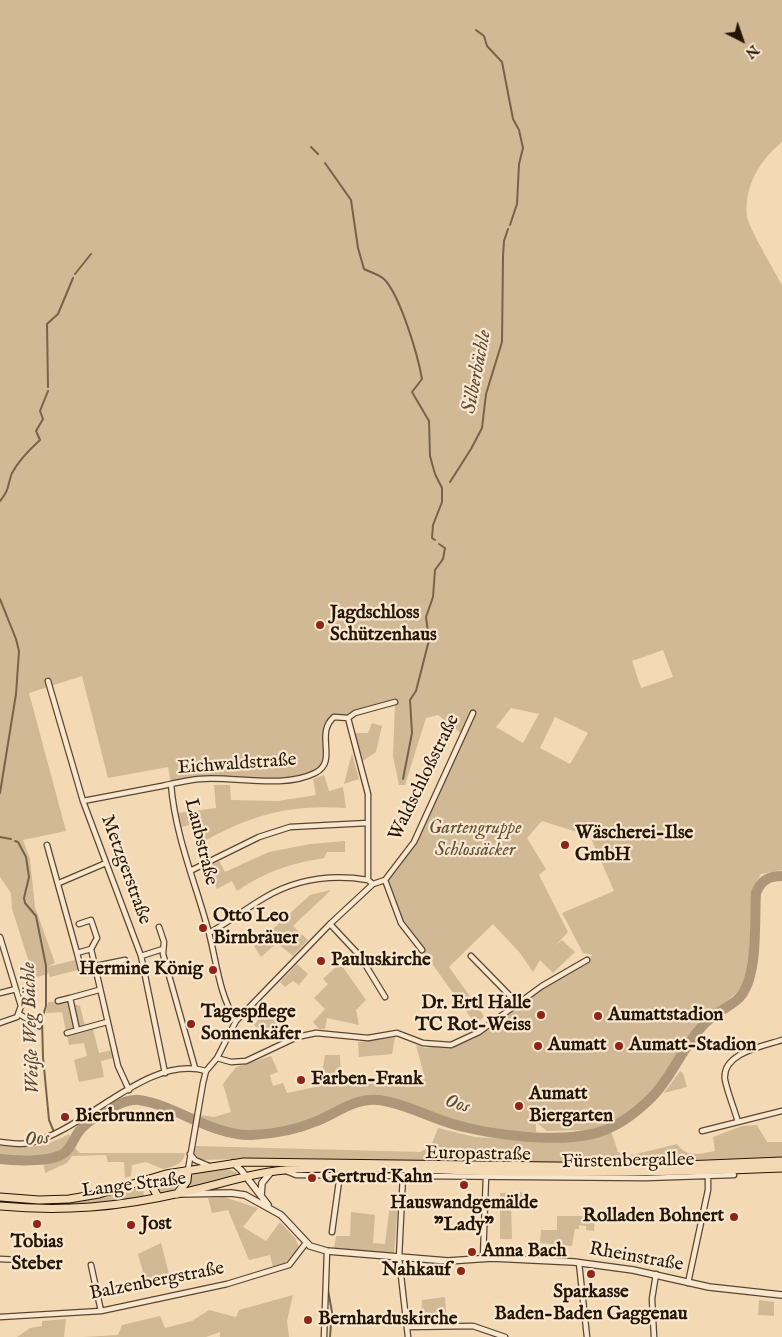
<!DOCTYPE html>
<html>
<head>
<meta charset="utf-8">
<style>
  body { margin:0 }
  #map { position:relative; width:782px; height:1337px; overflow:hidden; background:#f4dab4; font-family:"IM FELL English",serif }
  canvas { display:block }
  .north { position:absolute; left:717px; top:15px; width:50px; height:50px; -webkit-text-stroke:4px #f8e7ce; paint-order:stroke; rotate:139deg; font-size:14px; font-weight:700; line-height:20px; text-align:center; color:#251505 }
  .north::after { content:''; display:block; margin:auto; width:18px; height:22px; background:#251505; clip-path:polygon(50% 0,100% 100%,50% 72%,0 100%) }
</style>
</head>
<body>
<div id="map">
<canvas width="782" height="1337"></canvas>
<div class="north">N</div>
</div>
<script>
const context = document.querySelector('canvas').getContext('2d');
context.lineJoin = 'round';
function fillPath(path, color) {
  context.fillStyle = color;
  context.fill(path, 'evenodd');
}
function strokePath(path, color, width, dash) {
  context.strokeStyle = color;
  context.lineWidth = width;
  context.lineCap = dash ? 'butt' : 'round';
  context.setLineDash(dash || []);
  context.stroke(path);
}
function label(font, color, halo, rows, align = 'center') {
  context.font = font + ' "IM FELL English",serif';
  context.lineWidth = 4.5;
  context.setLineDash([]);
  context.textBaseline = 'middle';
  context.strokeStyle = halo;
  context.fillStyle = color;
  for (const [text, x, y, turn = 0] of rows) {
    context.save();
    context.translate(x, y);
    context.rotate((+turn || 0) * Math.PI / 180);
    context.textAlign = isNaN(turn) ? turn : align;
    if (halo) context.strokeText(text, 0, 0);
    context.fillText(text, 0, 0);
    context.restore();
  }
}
fillPath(new Path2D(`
  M0 0H782V142C760 160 744 186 747 216 748 227 775 272 782 285V870L761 874 754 886 751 903 749 970 746 985 696 1027 663 1079 637 1108 614 1123 592 1130 547 1131 536 1122V1132C512 1131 488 1131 464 1124 430 1116 397 1094 361 1098 343 1100 328 1112 312 1119 270 1136 242 1132 200 1122V1115L214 1117 231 1112 223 1084 236 1067 271 1056 278 1072 270 1075 273 1086 283 1083 287 1093 320 1086 325 1055H340L341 1080 425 1079 416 1045 425 1048 463 1041 517 1003 593 955 583 953 562 913 614 891 590 836 542 821 527 838 546 869 539 875 568 932 555 946 562 940 575 952 553 973 540 960 533 972 520 953 493 924 449 967 484 1016 476 1025 403 923 388 880 419 839 462 734 438 715 426 718 405 785H399L393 756 395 703 355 713 348 718 334 717 328 723 327 759 315 773 289 779H200L171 784 168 767 108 778 82 676 29 693 66 831 23 840 30 859 35 907 55 963 47 967 75 960 78 970 50 977 48 971V974L34 978 12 909 11 893 0 877ZM663 650 673 677 641 688 632 661ZM511 708 539 714 523 743 496 727ZM555 717 588 733 570 764 540 748Z
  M372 723 382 726 376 752 363 761 354 733H368Z
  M352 753 359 779 344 784Z
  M324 775 329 791 343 787 346 808C291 804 250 815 203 842L195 824 181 827 178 813 216 808 214 785H230L231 800 278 801 316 795 313 779Z
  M345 841V852H327L324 858C289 864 267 871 237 891L232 881 217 889 208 867 219 861 225 872 269 852 310 844Z
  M331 890 293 926 308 940 293 956 277 943 261 957 254 946 310 895Z
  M340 963 366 1000 356 1010 359 1025 327 1018 325 1029H319L313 1022 325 1009 314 998 328 984 323 979Z
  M297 964 308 974 299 985 293 981 285 987 280 982Z
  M67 1001 80 1006 86 1030 93 1029 99 1053 112 1050 113 1058 101 1061 104 1077 79 1082 74 1060 87 1056 84 1043 69 1045 62 1012 46 1013 48 1002Z
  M267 1009 282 1024 265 1036 254 1025Z
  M395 1037 392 1054 359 1057 358 1042Z
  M680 1071 683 1073 687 1087 664 1093Z
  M757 1125 767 1142H782V1158L638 1164 269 1158 201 1160 196 1158 194 1155 195 1146 420 1152 431 1146 438 1128 475 1137 535 1141 580 1140 611 1131 618 1152 628 1156 677 1144C687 1158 699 1154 715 1151L713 1137 742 1126Z
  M69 1134 74 1147 80 1153H185C183 1165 174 1166 163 1169L146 1162 132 1165 131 1176 125 1178 124 1162H108L106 1155 72 1156 67 1163 45 1173 43 1162 0 1164V1145C28 1148 43 1148 69 1134Z
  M226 1168 240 1174 206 1184 188 1187 192 1173Z
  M176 1177 181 1179 178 1187 166 1193 158 1192 156 1187 157 1183Z
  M142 1184 144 1196C95 1205 49 1207 0 1202V1199L43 1203 74 1201Z
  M523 1192V1201H511L512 1239H500V1193Z
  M224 1197 258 1208 243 1227 266 1241 280 1222 295 1238 299 1247 285 1263 273 1267 270 1255 249 1260 228 1210 212 1213 208 1198Z
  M390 1203 398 1204 394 1254 334 1249 336 1236H350L351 1212 375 1215 373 1243 385 1244Z
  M557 1216H595L594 1231 586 1230V1226L579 1225V1229H575L572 1246 540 1243 541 1230H557Z
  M161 1243 169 1274 145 1279 138 1254Z
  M293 1295 287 1321 289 1337H220V1332L206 1337H83L118 1335 122 1325 160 1316 165 1328 192 1321 209 1310 236 1317 239 1310Z
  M445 1297 447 1324 410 1325 409 1317 421 1314 422 1300Z
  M759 1300 774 1302V1316L758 1315Z
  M66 1319 64 1337H17L30 1328 42 1326V1321Z`), '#d1b996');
strokePath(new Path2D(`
  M476 30 484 36 487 46 502 62 513 119 519 130 523 148 519 164 517 204 510 225
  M311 147 318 154
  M325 163 351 200 358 248 364 269C370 272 381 275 385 280 401 298 418 356 422 379L412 392 429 421 430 456 435 474 442 488V502L433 525 432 538 435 540
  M75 274 91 254
  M48 387 47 324 58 314 73 278
  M450 482 471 449 482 428 486 394 502 342 503 257 504 241 508 229
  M0 501C10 489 7 486 12 473 19 460 29 450 40 440L36 431 43 419 40 411 48 391
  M0 599 16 639 19 651 16 694 0 793
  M403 779 412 733 410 700 416 691 429 640 426 617 433 597 435 570 443 559 445 548 439 544
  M0 837 11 839
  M15 841 18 842 26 857 29 877 24 898 25 903 36 916 46 966V1006L42 1019 43 1057 49 1120 54 1132
  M328 1290 332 1312 330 1337`), '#77634a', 2);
strokePath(new Path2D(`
  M0 1159C15 1161 48 1162 61 1155 72 1150 73 1137 81 1129 91 1118 123 1098 139 1100 176 1105 211 1136 252 1135 274 1134 296 1130 317 1121 337 1113 356 1097 379 1100 409 1104 435 1121 464 1127 500 1136 556 1142 592 1134 615 1129 636 1113 652 1097 668 1081 677 1060 690 1042 696 1033 703 1024 712 1017 720 1010 731 1006 739 998 759 977 754 921 756 893 761 880 769 876 782 876`), '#ae9778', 10);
const minor = new Path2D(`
  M48 681 83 801 141 956 165 1073
  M348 718 355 713 395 702
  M171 784C175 836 196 884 209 933 217 964 219 994 236 1021
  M83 801C110 796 136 791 162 786 175 783 188 780 200 779 234 776 283 789 315 773 339 761 314 734 334 717L348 718
  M47 845 77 953
  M190 871 259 837 290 827 368 823
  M385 880 414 842 473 713
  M59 883 106 863
  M373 884 385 880 401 923 422 950
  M79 924 91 920 97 938 91 949 77 953 81 969 125 960
  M330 924 360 956 385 997
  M159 927 164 942 163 954 195 1068
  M209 933C228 923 245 909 264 898 296 879 331 874 368 880
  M0 937 21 1006 17 1017 0 1023
  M91 949 118 1066 129 1090
  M141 956 163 949
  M471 956 517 1003
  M0 993 16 989
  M58 1001 70 998
  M19 1014 39 1026
  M77 1030 70 998 99 990
  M67 1033 107 1022
  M217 1058 231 1062 246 1061 297 1037 316 1033 368 1038 397 1033 423 1043 451 1045 479 1032 542 986 587 960
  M738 1122C734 1108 728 1094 725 1080 721 1053 764 1046 782 1040
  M702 1131 782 1111
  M0 1142C9 1143 21 1145 30 1143 86 1130 147 1054 206 1071
  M190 1154 195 1160 209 1166
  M188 1170 203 1083 206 1071 217 1058 236 1021 330 924 373 884 368 880V794L348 718
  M286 1171 296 1175 646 1178 734 1175
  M403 1175 399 1258 408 1337
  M332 1232 340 1174
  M483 1258 486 1176
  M0 1259 22 1260
  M579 1263 587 1337
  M91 1265 101 1311
  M688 1283 708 1190V1176
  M0 1317 101 1311 227 1284 289 1265 306 1243
  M407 1327 473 1326 505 1337
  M324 1337 327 1251
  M654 1337 652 1299 656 1274`);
const tertiary = new Path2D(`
  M233 1163 241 1170 268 1205
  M179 1194 231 1193 245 1195 281 1215 310 1246 327 1251 448 1261 492 1258 574 1262 633 1270 709 1287 782 1295
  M261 1196 262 1183 271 1172`);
const primary = new Path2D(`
  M158 1177 152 1186 158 1197
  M177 1194 187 1181 188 1170
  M0 1197 39 1200 69 1199 99 1194 166 1174 244 1162 634 1167 782 1161
  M0 1206C63 1212 119 1207 180 1193 219 1185 256 1171 296 1169 364 1166 433 1170 502 1172 595 1173 688 1172 782 1168`);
strokePath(minor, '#594631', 7);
strokePath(tertiary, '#594631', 8);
strokePath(primary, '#251505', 9);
strokePath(minor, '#f8e7ce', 4.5);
strokePath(tertiary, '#f8e7ce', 5.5);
strokePath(primary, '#f4dab4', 7);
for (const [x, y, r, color] of [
  [320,625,5,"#8f2418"],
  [565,845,5,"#8f2418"],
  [203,928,5,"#8f2418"],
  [321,961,5,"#8f2418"],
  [213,970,5,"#8f2418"],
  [541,1015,5,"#8f2418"],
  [598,1016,5,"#8f2418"],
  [191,1024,5,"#8f2418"],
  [538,1046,5,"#8f2418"],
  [619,1046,5,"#8f2418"],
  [301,1080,5,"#8f2418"],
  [519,1106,5,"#8f2418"],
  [65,1117,5,"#8f2418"],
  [312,1178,5,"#8f2418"],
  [464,1185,5,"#8f2418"],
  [734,1217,5,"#8f2418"],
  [37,1224,5,"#8f2418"],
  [131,1225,5,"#8f2418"],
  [472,1252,5,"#8f2418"],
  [461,1271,5,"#8f2418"],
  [591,1274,5,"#8f2418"],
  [308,1320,5,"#8f2418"]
]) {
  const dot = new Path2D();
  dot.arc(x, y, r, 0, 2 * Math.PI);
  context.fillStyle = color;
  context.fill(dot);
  strokePath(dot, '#f8e7ce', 2);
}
label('bold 19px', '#251505', '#f8e7ce', [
  ["Jagdschloss",330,614],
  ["Schützenhaus",330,636],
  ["Wäscherei-Ilse",575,834],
  ["GmbH",575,856],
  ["Otto Leo",213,917],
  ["Birnbräuer",213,939],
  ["Pauluskirche",331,961],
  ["Hermine König",203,970,"right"],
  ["Dr. Ertl Halle",531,1004,"right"],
  ["TC Rot-Weiss",531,1026,"right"],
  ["Tagespflege",201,1013],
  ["Sonnenkäfer",201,1035],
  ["Aumattstadion",608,1016],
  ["Aumatt",548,1046],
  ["Aumatt-Stadion",629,1046],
  ["Farben-Frank",311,1080],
  ["Aumatt",529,1095],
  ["Biergarten",529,1117],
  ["Bierbrunnen",75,1117],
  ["Gertrud Kahn",322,1178],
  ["Hauswandgemälde",464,1204,"center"],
  ["\"Lady\"",464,1226,"center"],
  ["Rolladen Bohnert",724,1217,"right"],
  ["Jost",141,1225],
  ["Tobias",37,1243,"center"],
  ["Steber",37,1265,"center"],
  ["Anna Bach",482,1252],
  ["Nahkauf",451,1271,"right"],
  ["Sparkasse",591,1293,"center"],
  ["Baden-Baden Gaggenau",591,1315,"center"],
  ["Bernharduskirche",318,1320]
], 'left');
label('19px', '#251505', '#f8e7ce', [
  ["Eichwaldstraße",237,765,-4],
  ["Waldschloßstraße",425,778,-64],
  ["Laubstraße",200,842,76],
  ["Metzgerstraße",125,870,70],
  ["Europastraße",478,1155,1],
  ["Fürstenbergallee",628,1162,-1],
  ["Lange Straße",134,1186,-7],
  ["Rheinstraße",636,1258,10],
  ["Balzenbergstraße",157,1282,-11]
]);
label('italic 19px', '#614e38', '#f8e7ce', [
  ["Gartengruppe",475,829],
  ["Schlossäcker",475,851]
]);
label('italic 20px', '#5c4933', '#f8e7ce', [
  ["Silberbächle",478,372,-79],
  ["Weiße Weg Bächle",32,1028,-92],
  ["Oos",457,1105,17],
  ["Oos",37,1140,-4]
]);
</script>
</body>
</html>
